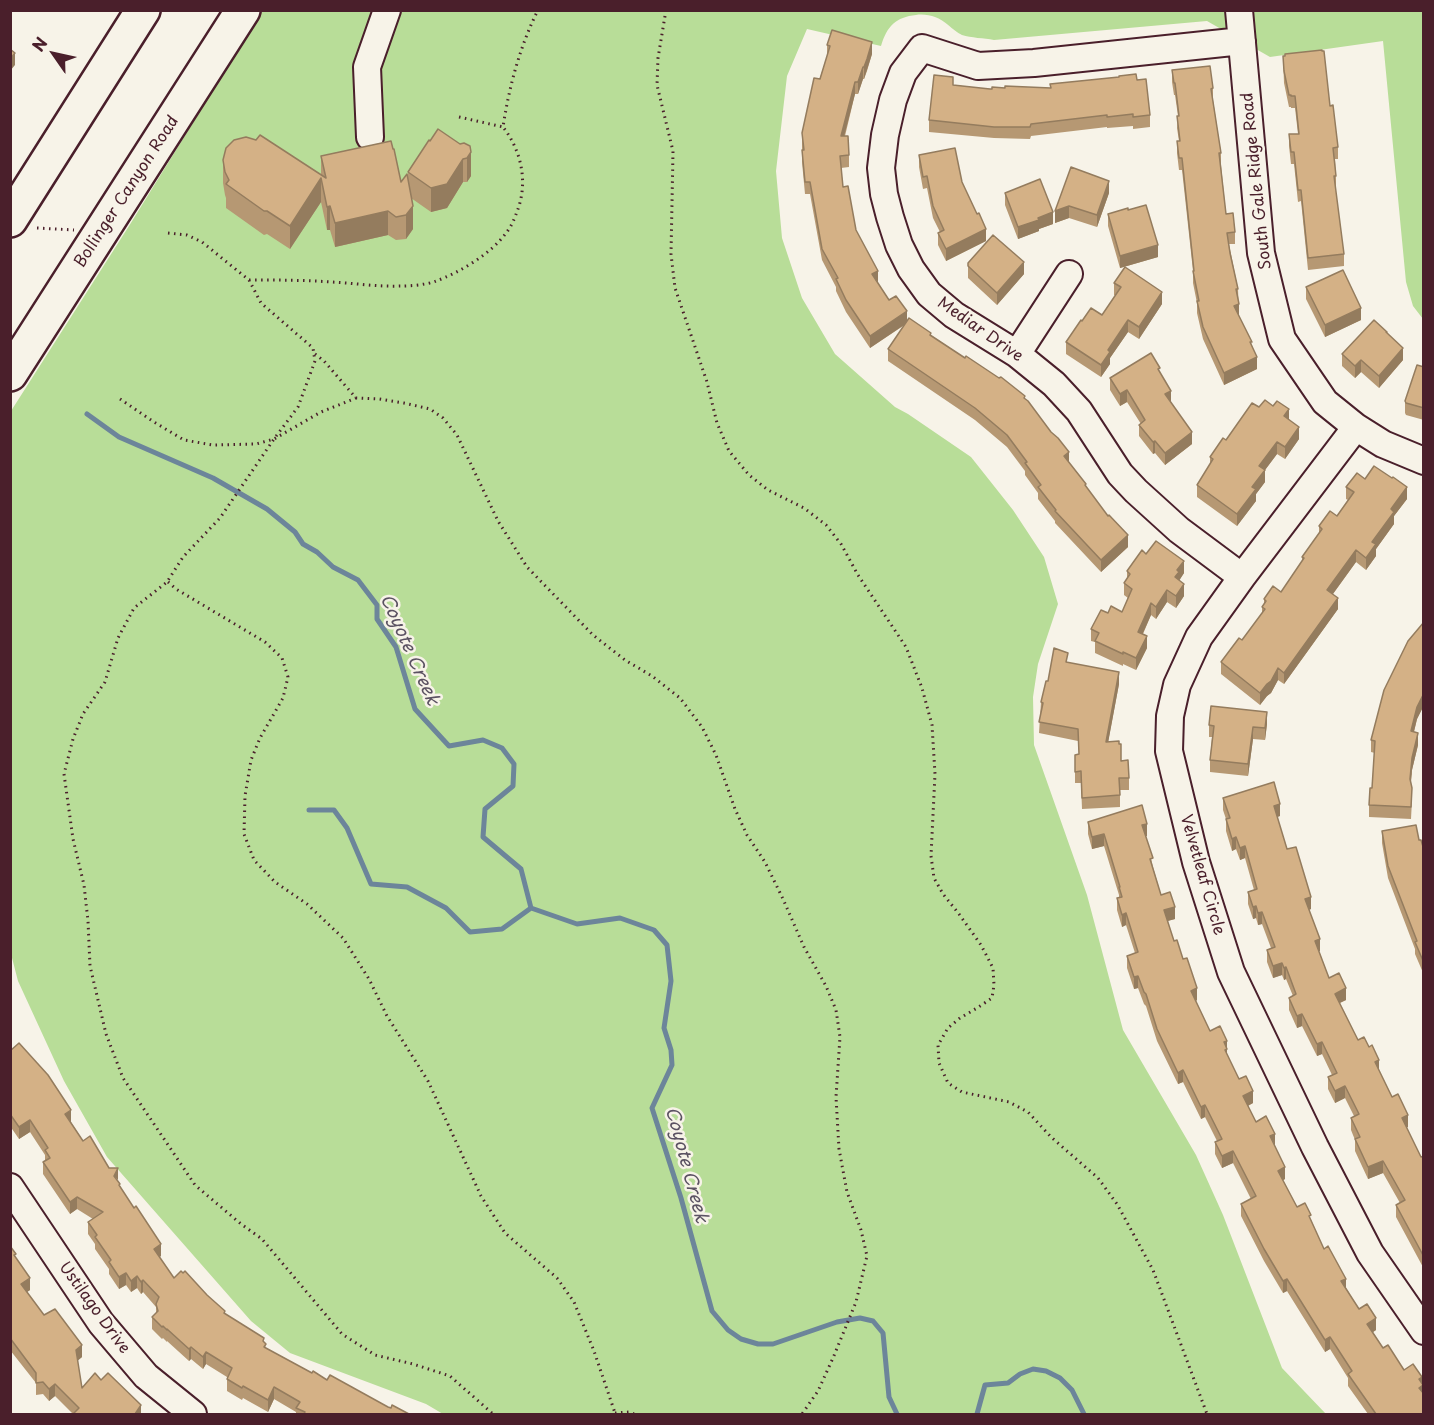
<!DOCTYPE html>
<html>
<head>
<meta charset="utf-8">
<style>
  body { margin:0 }
  #map { position:relative; width:1434px; height:1425px; overflow:hidden; background:#f7f3e8; font-family:"Playpen Sans",sans-serif }
  canvas { display:block }
  .frame { position:absolute; inset:0; border:12px solid #4a1f2b; pointer-events:none }
  .north { position:absolute; left:24px; top:24px; width:60px; height:60px; -webkit-text-stroke:4px #f7f3e8; paint-order:stroke; rotate:304deg; font-size:16px; font-weight:700; line-height:24px; text-align:center; color:#4a1f2b }
  .north::after { content:''; display:block; margin:auto; width:21px; height:27px; background:#4a1f2b; clip-path:polygon(50% 0,100% 100%,50% 72%,0 100%) }
</style>
</head>
<body>
<div id="map">
<canvas width="1434" height="1425"></canvas>
<div class="frame"></div>
<div class="north">N</div>
</div>
<script>
const context = document.querySelector('canvas').getContext('2d');
context.lineJoin = 'round';
function fillPath(path, color) {
  context.fillStyle = color;
  context.fill(path, 'evenodd');
}
function strokePath(path, color, width, dash) {
  context.strokeStyle = color;
  context.lineWidth = width;
  context.lineCap = dash ? 'butt' : 'round';
  context.setLineDash(dash || []);
  context.stroke(path);
}
function label(font, color, halo, rows, align = 'center') {
  context.font = font + ' "Playpen Sans",sans-serif';
  context.lineWidth = 5;
  context.setLineDash([]);
  context.textBaseline = 'middle';
  context.strokeStyle = halo;
  context.fillStyle = color;
  for (const [text, x, y, turn = 0] of rows) {
    context.save();
    context.translate(x, y);
    context.rotate((+turn || 0) * Math.PI / 180);
    context.textAlign = isNaN(turn) ? turn : align;
    if (halo) context.strokeText(text, 0, 0);
    context.fillText(text, 0, 0);
    context.restore();
  }
}
fillPath(new Path2D(`
  M262 11H1423V319L1413 306 1406 282 1383 41 1270 57 1207 21 994 40C984 38 971 38 962 35 952 30 945 20 935 17 930 15 922 14 916 15 896 17 887 26 881 46L807 29 787 76 776 171 782 238 802 298 835 354 895 407 908 414 971 457 1013 510 1044 557 1058 604 1038 664 1033 697 1034 745 1087 895 1123 1030 1196 1155 1223 1215 1282 1368 1326 1414H443L426 1404 290 1353 251 1321 107 1157 64 1081 18 981 11 954V411L129 226Z`), '#b8dd98');
strokePath(new Path2D(`
  M87 414 119 437 213 478 267 509 295 532 303 544 317 552 333 567 358 580 377 605V619L396 647 415 709 449 746 483 740 502 748 514 764 513 786 485 809 483 837 521 869 531 908
  M309 810H334L347 828 371 884 407 887 446 908 470 932 502 929 531 908
  M531 908 577 924 620 918 654 930 667 945 671 981 664 1028 671 1050 672 1065 652 1108 681 1198 712 1311 728 1330 741 1339 758 1344H773L837 1322 860 1318 873 1321 883 1333 889 1397 897 1414
  M977 1414 985 1385 1008 1383 1020 1374 1033 1369 1046 1371 1060 1378 1072 1390 1084 1414`), '#6c859a', 5);
const minor = new Path2D(`
  M1239 10 1261 253 1282 339 1325 402 1356 427 1383 444 1424 461
  M1242 41 1034 63 978 66 922 48 903 73 893 100 885 135 881 168 884 194 890 217 899 245 911 269 929 294 954 315 1017 354 1054 384 1079 411 1120 474 1136 491 1179 530 1242 577
  M370 137 367 67 387 10
  M1017 354 1069 274
  M1356 427 1242 577 1199 637 1177 685 1170 716 1169 751 1196 862 1231 972 1315 1147 1370 1253 1424 1331
  M10 1187 101 1323 146 1376 193 1414`);
const major = new Path2D(`
  M10 220 143 10
  M10 374 243 10`);
strokePath(minor, '#4a1f2b', 30);
strokePath(major, '#4a1f2b', 38);
strokePath(new Path2D(`
  M666 10 658 58 657 85 673 151 671 254 675 288 707 382 717 423 729 451 749 475 768 490 804 508 826 525 841 544 858 575 906 647 922 688 932 725 935 774 931 856 934 878 943 894 959 914 981 945 993 968 994 985 992 998 977 1008 960 1018 948 1028 938 1045 939 1063 948 1083 962 1092 1009 1102 1028 1112 1051 1137 1098 1178 1117 1204 1153 1270 1207 1414
  M459 117 503 127C509 87 520 46 538 10
  M37 228 74 230
  M168 233 187 235 202 242 249 280 261 303 313 348 315 361 298 407 274 439 220 518 183 557 167 582 134 608 118 638 105 682 83 714 73 739 64 774 73 839 84 885 88 921 90 966 106 1034 123 1078 195 1185 241 1224 262 1239 342 1334 375 1355 413 1364 450 1376 493 1414
  M249 280C277 280 304 280 331 282 354 283 377 287 400 286 410 286 426 285 436 281 459 273 492 253 506 233 512 226 515 217 518 209 528 181 521 150 503 127
  M315 354 324 361 356 398 379 399 404 403 430 409 443 418 457 435 498 521 527 567 593 635 625 660 652 676 680 698 702 727 716 755 735 809 747 835 765 862 783 899 804 947 826 986 836 1010 840 1037 836 1097 839 1149 847 1192 861 1230 867 1256 856 1302 833 1358 818 1391 802 1414
  M120 399 154 422 184 440 213 445 256 444 274 439 321 412 356 398
  M168 582 176 589 265 642 282 658 288 677 283 698 260 738 251 760 245 796 244 834 254 860 275 882 307 904 343 938 369 979 387 1016 428 1081 481 1196 505 1233 557 1278 574 1302 594 1351 615 1413
  M615 1413 630 1412 634 1414`), '#4a1f2b', 3, [1.5, 4.5]);
strokePath(minor, '#f7f3e8', 26);
strokePath(major, '#f7f3e8', 33);
fillPath(new Path2D(`
  M827 45 872 54 867 71 864 79H863L858 94H855L845 136 849 155V167L841 168 843 187 856 230 878 283 889 300 907 323 931 335 1025 399 1128 547 1101 572 1055 523V521L1038 499V493L1025 475V471L1007 447 975 420 888 361V349L906 324 870 348 846 312 836 291V287L822 260 810 194H805L802 162V133L827 56Z
  M1283 56 1330 106 1338 147V159H1335L1336 176V188H1335L1344 254V266L1308 270 1301 201 1298 202 1294 164H1291L1289 146V134H1298L1295 108H1291V107H1289L1284 83Z
  M1172 70 1213 88V100L1221 153V165L1226 214 1235 232V244H1229L1238 289 1239 316 1252 345 1257 369 1224 385 1203 339 1197 313V303L1193 283V271L1182 170H1179L1177 153V141H1179L1177 128 1178 116 1175 95H1174L1172 82Z
  M1137 80 1150 115V127L1133 129V126L1107 128V127L1031 136 1030 139 994 138 929 132V120L953 85 990 89 1005 88H1050Z
  M430 141 460 144 464 143 471 176 467 182H463L447 208 431 212 411 198 413 229 406 239 396 240 388 235 335 247 330 230H327L321 202 290 249 267 234 264 235 226 208V198L225 195 223 183V160L321 175V156L401 182 408 179V172Z
  M919 155 962 182 986 241 946 261 938 245V233L940 232 933 218 927 188 923 189 919 167Z
  M1109 181V193L1097 227 1069 218 1055 223V211Z
  M1005 193 1053 224 1039 229V231L1018 239 1005 205Z
  M1108 214 1158 257 1120 268 1108 226Z
  M968 263 1024 274 997 305 968 278Z
  M1114 283 1162 304 1139 339 1128 332 1110 358V364L1101 377 1066 354V342L1102 315 1116 296 1114 295Z
  M1306 287 1361 320 1325 337 1306 299Z
  M1387 333 1403 360 1379 388 1361 372 1355 378 1342 366V354Z
  M1424 367V420L1406 415 1405 413V401Z
  M1160 372 1171 402 1192 444 1165 465 1155 453 1153 454 1139 436V425L1141 424 1127 402 1120 406 1110 390V378Z
  M1259 407 1289 419 1299 439 1285 459 1277 454 1265 470V482L1256 494V501L1237 526 1197 497V485L1210 465V457Z
  M1365 479 1407 499 1394 516V524L1376 549V556L1366 570 1356 562 1333 594 1338 609 1284 684 1278 680 1271 693 1267 696 1260 705 1221 674V662L1242 640 1262 613V607L1264 604V599L1281 592 1302 562V557L1319 533V526L1337 516 1348 500 1346 499V487Z
  M1146 554 1184 573 1179 580 1184 596 1176 608 1167 602 1156 619 1151 615 1143 634 1147 648 1136 670 1123 664V666L1095 653V642L1091 641V629L1108 613 1122 612 1128 598 1124 595V583L1127 580V571Z
  M1424 622V705L1417 719 1414 732 1418 745 1412 770 1411 782 1412 800 1411 819 1369 817V805L1372 788 1375 753 1371 752V740Z
  M1068 662 1119 684 1108 742 1121 761 1129 778V790H1120V807L1082 809 1081 783H1075V755L1079 754 1078 741 1039 733 1041 702 1048 681Z
  M1267 724 1265 740 1253 739 1248 776 1210 772V760L1212 737H1209V725Z
  M1223 798 1280 816 1277 817 1287 849 1311 909 1309 910 1319 951 1329 978 1346 1000 1340 1003 1358 1040 1379 1071 1408 1127H1406L1421 1157 1424 1156V1269L1396 1217V1205L1400 1203 1383 1173 1368 1179 1355 1151V1140L1351 1130V1118L1354 1116 1345 1098 1335 1103 1328 1089V1077L1332 1075 1322 1054 1317 1056 1302 1026 1297 1028 1289 1010V998L1293 996 1286 979 1284 980 1282 975 1273 978 1267 962V950L1271 948 1262 924 1258 925 1256 918 1253 919 1248 904V892L1254 890 1245 858 1240 860 1236 849 1232 851 1226 831V819L1223 810Z
  M1088 822 1147 836H1146L1153 867 1161 895 1175 919 1167 921 1174 941 1197 1000 1196 1001 1210 1031 1227 1041V1056L1239 1079 1253 1103 1248 1106 1256 1122 1275 1146 1285 1179 1283 1180 1297 1207 1311 1220 1324 1249 1346 1288 1359 1309 1376 1330 1373 1332 1383 1348 1404 1370 1422 1384 1424 1414H1368L1348 1386V1378L1330 1349 1325 1352 1287 1291 1283 1293 1264 1261 1241 1216V1204L1251 1199 1233 1163 1222 1168 1215 1154V1142L1217 1141 1205 1117 1201 1119 1183 1082 1178 1084 1157 1041 1146 1006 1144 1004 1138 988 1134 989 1127 968V956L1135 953 1126 925 1122 927 1117 910V898H1119V895L1104 846 1092 849 1088 834Z
  M1382 831 1419 840 1424 850V975L1415 954V949L1388 878 1382 843Z
  M10 1051 71 1122 83 1141 109 1168 117 1180 120 1186 161 1256 159 1257 174 1278 264 1342 266 1348 312 1373 388 1407 409 1414H296V1412L274 1399 268 1412 243 1398 242 1400 227 1391V1377L206 1364 203 1369 191 1359 189 1361 167 1341V1342L163 1338 162 1339 152 1329V1317L156 1313V1307L143 1292 141 1294 137 1288 131 1292 126 1285 119 1289 109 1274V1269L95 1249V1244L88 1234V1222L93 1219 77 1209 70 1214 43 1174V1162L45 1161V1155L30 1132 19 1139 10 1126Z
  M10 1246 30 1290 27 1292 44 1315 82 1357 77 1361 82 1388 101 1380 141 1414H73L55 1396 49 1401 43 1394 36 1395V1383L10 1350Z`), '#b69873');
fillPath(new Path2D(`
  M872 42V54L864 79V67Z
  M15 53V65L10 71V59Z
  M863 67V79L858 94V82Z
  M855 82V94L841 148V136Z
  M471 152V176L467 182V158Z
  M463 159V182L447 208 431 212V188Z
  M321 178V202L290 249V226Z
  M1109 181V193L1097 227V215Z
  M330 206V230H327V207Z
  M413 206V229L406 239V215Z
  M1069 206V218L1055 223V211Z
  M388 211V235L335 247V223Z
  M1053 212V224L1039 229V231L1018 239V227L1038 218Z
  M986 229V241L946 261V249Z
  M1158 245V257L1120 268V256Z
  M1024 262V274L997 305V293Z
  M878 271V283L872 274Z
  M1162 292V304L1139 339V327Z
  M1239 304V316L1234 306Z
  M1361 308V320L1325 337V325Z
  M907 311V323L870 348V336Z
  M1128 320V332L1110 358V364L1101 377V365L1108 350Z
  M1403 348V360L1379 388V376Z
  M1257 357V369L1224 385V373Z
  M1361 360V372L1355 378V366Z
  M1127 390V402L1120 406V394Z
  M1171 391V403L1165 394Z
  M1289 409V421L1284 416Z
  M1299 427V439L1285 459V447Z
  M1192 432V444L1165 465V453Z
  M1155 441V453L1153 454V442Z
  M1277 442V454L1265 470V482L1256 494V501L1237 526V514L1252 487 1259 466Z
  M1069 452V464L1064 456Z
  M1407 487V499L1394 516V524L1376 549V556L1366 570V558L1372 542 1391 509Z
  M1128 535V547L1101 572V560Z
  M1356 550V562L1327 602V590Z
  M1184 561V573L1179 581 1175 577 1177 570Z
  M1184 584V596L1176 608V596Z
  M1167 590V602L1156 619V607Z
  M1338 598V609L1284 684V673Z
  M1151 603V615L1138 644V632Z
  M1147 636V648L1136 670V658Z
  M1278 668V680L1271 693 1267 696 1260 705V693Z
  M1119 672V684L1106 754V742Z
  M1424 693V705L1417 719 1411 743V731L1417 707Z
  M1267 712V724L1265 740V728Z
  M1253 727V739L1248 776V764Z
  M1418 733V745L1412 770 1410 791 1412 758Z
  M1280 804V816L1274 818V806Z
  M1147 824V836L1142 837V825Z
  M1104 834V846L1092 849V837Z
  M1236 837V849L1232 851V839Z
  M1245 846V858L1240 860V848Z
  M1311 897V909L1305 911V899Z
  M1256 906V918L1253 919V907Z
  M1175 907V919L1164 922V910Z
  M1262 912V924L1258 925V913Z
  M1126 913V925L1122 927V915Z
  M1320 939V951L1315 952V941Z
  M1282 963V975L1273 978V966Z
  M1286 967V979L1284 980V968Z
  M1138 976V988L1134 989V977Z
  M1197 988V1000L1191 1003V991Z
  M1346 988V1000L1335 1005V994Z
  M1302 1014V1026L1297 1028V1016Z
  M1227 1041V1061L1225 1062 1224 1042Z
  M1322 1042V1054L1317 1056V1044Z
  M1379 1060V1072L1375 1062Z
  M1183 1070V1082L1178 1084V1073Z
  M1345 1086V1098L1335 1103V1091Z
  M1253 1091V1103L1243 1108V1096Z
  M1205 1105V1117L1201 1119V1107Z
  M71 1110V1122L65 1126V1114Z
  M1408 1115V1127L1402 1130V1118Z
  M30 1120V1132L19 1139V1127Z
  M1275 1134V1146L1270 1136Z
  M1233 1151V1163L1222 1168V1156Z
  M1383 1161V1173L1368 1179V1167Z
  M1285 1167V1179L1278 1183V1171Z
  M118 1168V1180L114 1176Z
  M77 1197V1209L70 1214V1202Z
  M161 1244V1256L154 1261V1249Z
  M126 1273V1285L119 1289V1277Z
  M137 1276V1288L131 1292V1281Z
  M30 1278V1290L21 1296V1284Z
  M1287 1279V1291L1283 1293V1281Z
  M1346 1279V1290L1341 1281Z
  M143 1280V1292L141 1294V1282Z
  M1376 1318V1330L1367 1336V1324Z
  M1330 1337V1349L1325 1352V1340Z
  M82 1345V1357L76 1362V1350Z
  M191 1347V1359L189 1361V1349Z
  M206 1352V1364L203 1369V1357Z
  M1422 1377 1423 1397 1419 1400V1379Z
  M55 1384V1396L49 1401V1389Z
  M274 1387V1399L268 1412V1400Z
  M141 1405V1414H134Z`), '#947c5e');
const building = new Path2D(`
  M832 30 872 42 867 59 864 67H863L858 82H855L841 136H848L849 155 840 156 843 187 848 186 856 230 878 271 872 274 889 300 896 296 907 311 870 336 846 300 836 279 838 278 822 249 810 182H805L802 150H804L802 133 814 78 820 79 830 46 827 45Z
  M10 49 15 53 10 59Z
  M1322 50V51H1324L1330 106 1333 105 1338 147 1333 148 1336 176H1334L1344 254 1308 258 1301 190H1298L1294 152H1291L1289 134H1299L1295 96H1291V95H1289L1284 71 1283 56H1285V54Z
  M1210 66 1213 88 1211 89 1221 153H1219L1226 214 1233 213 1235 232 1227 233 1230 253 1238 289H1236L1239 304 1234 306 1252 342H1250L1257 357 1224 373 1203 327 1197 301H1199L1193 271H1194L1182 158H1179L1177 141H1180L1177 116H1179L1175 83H1174L1172 70Z
  M1136 74 1137 80 1146 79 1150 115 1133 117V114L1107 117V115L1031 124 1030 127H994L929 120 934 75 953 77V85L990 89H992V87L1005 88V86L1051 88 1050 84 1119 77V76Z
  M438 129 460 144 464 143 470 146 471 152 467 158 463 159 447 184 431 188 408 172 429 140 430 141Z
  M260 135 326 178 321 156 391 141 393 149H394L401 182 407 174 413 206 406 215 396 217 388 211 335 223 330 206 327 207 321 178 290 226 267 211H264L226 184 229 180 225 172 223 160 226 148 234 140 246 137 256 140Z
  M955 148 962 182 977 214 979 213 986 229 946 249 938 233 944 230 933 206 927 176 923 177 919 155Z
  M1071 167 1109 181 1097 215 1069 206 1055 211Z
  M1040 179 1053 212 1038 218 1039 220 1018 227 1005 193Z
  M1146 205 1158 245 1120 256 1108 214 1128 208V210Z
  M993 235 1024 262 997 293 968 266V263Z
  M1125 267 1162 292 1139 327 1128 320 1108 350 1110 352 1101 365 1066 342 1081 320 1082 321 1091 308 1102 315 1121 287 1114 283Z
  M1343 270 1361 308 1325 325 1306 287Z
  M909 318 931 333 930 335 965 358 966 356 999 378 1001 377 1025 396 1024 398 1028 401 1051 432 1058 438 1069 452 1064 456 1086 484 1085 485 1108 516 1109 515 1128 535 1101 560 1055 511 1056 510 1038 487 1041 485 1025 463 1027 462 1007 435 975 408 888 349Z
  M1374 320 1387 332H1386L1403 348 1379 376 1361 360 1355 366 1342 354Z
  M1151 353 1160 368 1158 369 1171 391 1165 394 1192 432 1165 453 1155 441 1153 442 1139 425 1145 420 1127 390 1120 394 1110 378Z
  M1417 365 1424 367V408L1406 403 1405 401Z
  M1265 400 1273 406 1277 401 1289 409 1284 416 1299 427 1285 447 1277 442 1259 466 1265 470 1252 487 1256 489 1237 514 1197 485 1213 459 1210 457 1223 438 1226 440 1252 403 1259 407Z
  M1374 466 1392 478 1393 477 1407 487 1391 509 1394 512 1372 542 1376 544 1366 558 1356 550 1327 590 1338 598 1284 673 1278 668 1271 681 1267 684 1260 693 1221 662 1239 638 1242 640 1265 609 1262 607 1266 601 1264 599 1273 586 1281 592 1304 558 1302 557 1322 529 1319 526 1330 511 1337 516 1354 492 1346 487 1357 473 1365 479Z
  M1156 541 1184 561 1177 570 1179 572 1175 577 1184 584 1176 596 1167 590 1156 607 1151 603 1138 632 1147 636 1136 658 1123 652V654L1095 641 1099 633 1091 629 1101 610 1108 613 1111 606 1122 612 1132 589 1124 583 1130 574 1127 571 1142 550 1146 554Z
  M1424 622V693L1417 707 1411 731 1418 733 1412 758 1410 779 1412 788 1411 807 1369 805 1370 788H1372L1375 741 1371 740 1384 690 1408 641Z
  M1054 648 1068 653 1066 662 1119 672 1106 742 1119 741V744H1121V761L1128 760 1129 778H1119L1120 795 1082 798 1081 771 1075 772V755L1079 754 1078 729 1039 722 1043 703 1041 702 1046 681H1048Z
  M1211 706 1267 712 1265 728 1253 727 1248 764 1210 760 1214 726 1209 725Z
  M1274 782 1280 804 1274 806 1287 849 1296 847 1311 897 1305 899 1320 939 1315 941 1329 978 1339 973 1346 988 1335 994 1358 1040 1364 1037 1369 1047 1372 1045 1379 1060 1375 1062 1392 1097 1398 1094 1408 1115 1402 1118 1421 1157 1424 1156V1257L1396 1205 1405 1200 1383 1161 1368 1167 1355 1139 1360 1137 1351 1118 1359 1114 1345 1086 1335 1091 1328 1077 1337 1073 1322 1042 1317 1044 1302 1014 1297 1016 1289 998 1296 994 1286 967 1284 968 1282 963 1273 966 1267 950 1275 947 1262 912 1258 913 1256 906 1253 907 1248 892 1257 889 1245 846 1240 848 1236 837 1232 839 1226 819 1230 818 1223 798Z
  M1142 805 1147 824 1142 825 1153 858 1150 859 1161 895 1170 892 1175 907 1164 910 1174 941 1177 940 1183 959 1187 958 1197 988 1191 991 1210 1031 1220 1026 1227 1041 1224 1042 1227 1049 1225 1050 1239 1079 1246 1076 1253 1091 1243 1096 1256 1122 1266 1116 1275 1134 1270 1136 1285 1167 1278 1171 1297 1207 1305 1203 1311 1215 1309 1216 1324 1249 1328 1246 1346 1279 1341 1281 1359 1309 1367 1304 1376 1318 1367 1324 1383 1348 1388 1345 1404 1370 1413 1364 1422 1377 1419 1379 1423 1385 1419 1388 1424 1394V1414H1376L1348 1374 1352 1371 1330 1337 1325 1340 1287 1279 1283 1281 1264 1249 1241 1204 1256 1196 1233 1151 1222 1156 1215 1142 1222 1139 1205 1105 1201 1107 1183 1070 1178 1073 1157 1029 1146 994 1144 992 1138 976 1134 977 1127 956 1138 952 1126 913 1122 915 1117 898 1122 897 1119 887H1120L1104 834 1092 837 1088 822Z
  M1416 825 1419 840H1421L1424 850V963L1415 942 1417 941 1388 866 1382 831Z
  M19 1043 48 1075 71 1110 65 1114 83 1141 90 1136 109 1168H118L114 1176 120 1184 119 1185 134 1208 136 1206 161 1244 154 1249 174 1278 181 1271 183 1273 185 1271 207 1295 225 1311 224 1313 264 1338 263 1341 266 1344 264 1347 312 1373 313 1371 327 1380 330 1375 388 1407 391 1408 392 1405 409 1414H304L305 1412 296 1408 300 1402 274 1387 268 1400 243 1386 242 1388 227 1379 232 1368 206 1352 203 1357 191 1347 189 1349 167 1329V1330L163 1326 162 1327 152 1317 158 1311 156 1304 159 1297 143 1280 141 1282 137 1276 131 1281 126 1273 119 1277 109 1262 111 1260 95 1237 97 1235 88 1222 103 1212 77 1197 70 1202 43 1162 50 1158 45 1150 48 1148 30 1120 19 1127 10 1114V1051Z
  M10 1246 16 1254 14 1255 30 1278 21 1284 44 1315 55 1309 82 1345 76 1350 82 1388 95 1373 101 1380 108 1373 141 1405 135 1414H73L79 1408 55 1384 49 1389 43 1382 36 1383V1373L10 1338Z`);
fillPath(building, '#d4b186');
strokePath(building, '#947c5e', 1.5);
label('16px', '#4a1f2b', '#f7f3e8', [
  ["South Gale Ridge Road",1257,181,-96],
  ["Bollinger Canyon Road",127,192,-57],
  ["Mediar Drive",980,330,35],
  ["Velvetleaf Circle",1202,875,74],
  ["Ustilago Drive",94,1308,54]
]);
label('italic 18px', '#5b5262', '#f7f3e8', [
  ["Coyote Creek",409,650,66],
  ["Coyote Creek",686,1165,75]
]);
</script>
</body>
</html>
